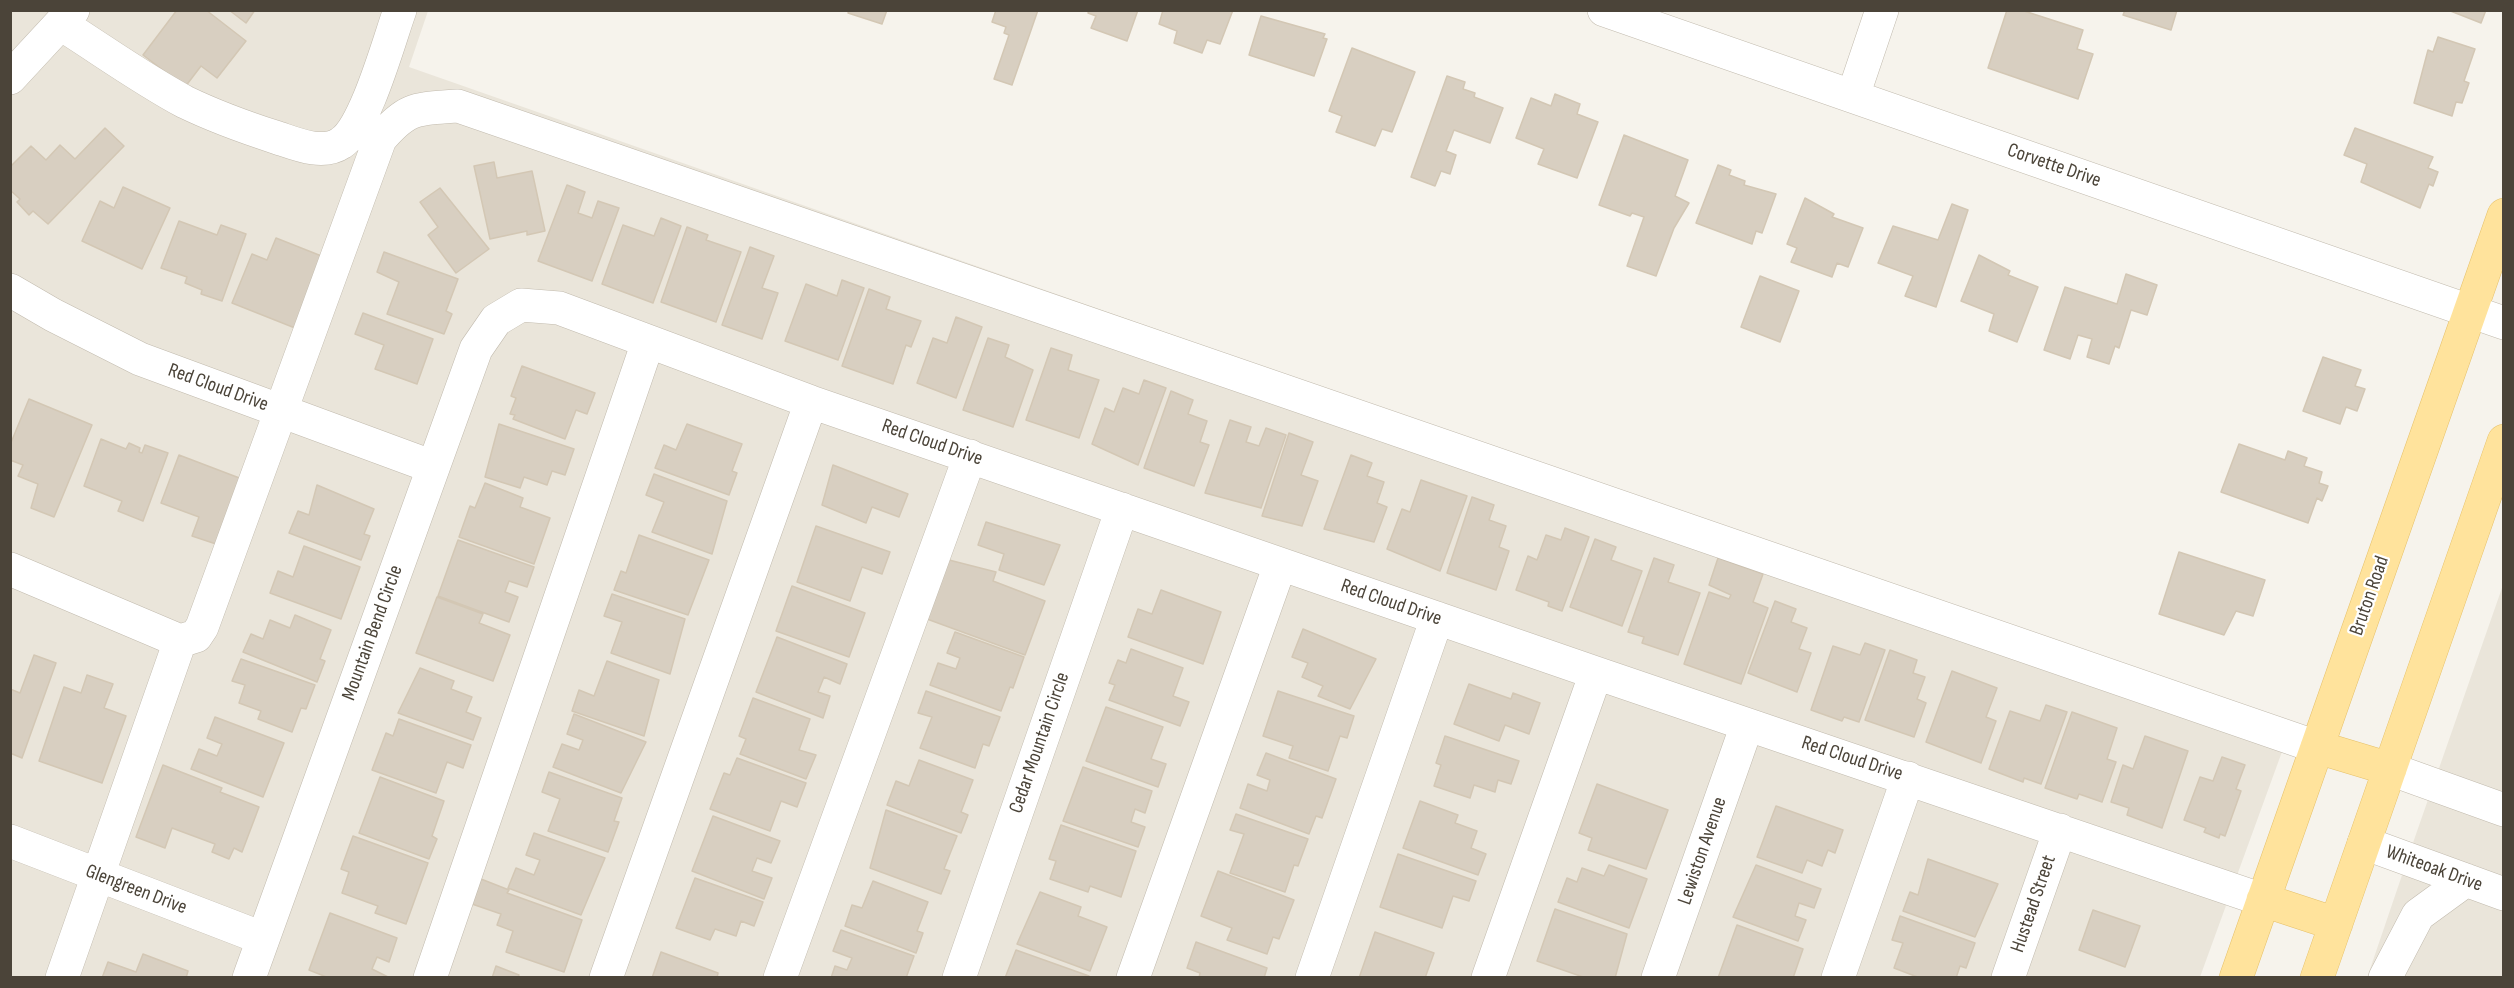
<!DOCTYPE html>
<html>
<head>
<meta charset="utf-8">
<style>
  body { margin:0 }
  #map { position:relative; width:2514px; height:988px; overflow:hidden; background:#f6f3ec; font-family:"Sofia Sans Condensed",sans-serif }
  canvas { display:block }
  .frame { position:absolute; inset:0; border:12px solid #4b4439; pointer-events:none }
</style>
</head>
<body>
<div id="map">
<canvas width="2514" height="988"></canvas>
<div class="frame"></div>
</div>
<script>
const context = document.querySelector('canvas').getContext('2d');
context.lineJoin = 'round';
function fillPath(path, color) {
  context.fillStyle = color;
  context.fill(path, 'evenodd');
}
function strokePath(path, color, width, dash) {
  context.strokeStyle = color;
  context.lineWidth = width;
  context.lineCap = dash ? 'butt' : 'round';
  context.setLineDash(dash || []);
  context.stroke(path);
}
function label(font, color, halo, rows, align = 'center') {
  context.font = font + ' "Sofia Sans Condensed",sans-serif';
  context.lineWidth = 4.5;
  context.setLineDash([]);
  context.textBaseline = 'middle';
  context.strokeStyle = halo;
  context.fillStyle = color;
  for (const [text, x, y, turn = 0] of rows) {
    context.save();
    context.translate(x, y);
    context.rotate((+turn || 0) * Math.PI / 180);
    context.textAlign = isNaN(turn) ? turn : align;
    if (halo) context.strokeText(text, 0, 0);
    context.fillText(text, 0, 0);
    context.restore();
  }
}
fillPath(new Path2D(`
  M10 11H428L409 67 2291 727 2200 977H11Z
  M2503 585V977L2367 978 2415 837Z`), '#eae5da');
const building = new Path2D(`
  M177 10H206L246 41 217 78 201 66 185 87 143 55Z
  M229 10H255L246 23Z
  M849 10H887L882 24 848 13Z
  M996 10H1038L1012 85 994 79 1009 35 1004 33 1006 27 992 22Z
  M1089 10H1138L1127 41 1091 28 1096 16 1088 13Z
  M1163 10H1233L1220 44 1207 40 1202 53 1174 43 1177 31 1159 24Z
  M2007 10H2021L2083 30 2077 49 2093 54 2078 99 1988 68Z
  M2125 10H2177L2171 30 2123 15Z
  M2448 10H2486L2481 23Z
  M1261 16 1325 34 1323 38 1327 39 1314 76 1249 55Z
  M2438 37 2475 49 2464 81 2469 83 2462 103 2456 102 2452 116 2414 103 2428 50 2433 52Z
  M1352 48 1415 72 1392 132 1382 129 1375 146 1336 132 1342 116 1329 111Z
  M1447 76 1465 82 1463 89 1475 93 1474 97 1503 108 1490 143 1454 130 1446 151 1456 155 1450 174 1441 171 1435 186 1411 177Z
  M1555 94 1580 104 1577 114 1598 122 1577 178 1538 164 1544 149 1516 138 1531 98 1551 106Z
  M105 128 124 146 48 224 33 211 29 215 17 202 20 199 10 190V167L31 146 46 160 60 145 75 159Z
  M2355 128 2433 157 2428 168 2438 172 2433 186 2429 184 2420 208 2361 182 2367 164 2344 155Z
  M1624 135 1688 160 1675 196 1689 203 1674 228 1656 276 1627 266 1644 217 1632 213 1630 216 1599 205Z
  M494 162 497 178 532 171 545 231 527 235V231L490 239 474 166Z
  M1718 165 1731 170 1729 175 1745 181 1744 185 1776 194 1762 233 1756 231 1752 244 1696 223Z
  M567 185 585 192 578 213 592 218 598 201 619 208 592 281 538 261Z
  M123 187 170 208 142 269 82 241 100 201 114 208Z
  M440 188 489 249 456 273 428 235 438 227 420 202Z
  M1805 198 1834 214 1832 217 1863 228 1848 267 1837 263 1832 277 1791 262 1797 248 1787 244Z
  M1952 204 1968 210 1936 307 1905 296 1913 276 1878 263 1893 226 1938 240Z
  M661 218 681 226 653 303 602 284 623 225 654 236Z
  M179 221 217 235 221 225 246 234 222 301 201 294 202 290 185 283 187 277 161 268Z
  M687 227 708 235 706 240 741 252 716 322 661 302Z
  M276 238 324 257 295 328 232 303 252 254 267 260Z
  M750 247 774 256 762 288 778 293 762 339 722 325Z
  M384 252 458 279 446 311 452 314 444 334 387 314 399 282 377 272Z
  M1979 255 2010 271 2008 275 2038 287 2017 342 1989 331 1994 314 1961 301Z
  M2126 274 2157 285 2147 315 2131 310 2119 348 2115 346 2109 364 2087 357 2092 339 2078 335 2070 359 2044 350 2065 287 2117 304Z
  M1760 276 1799 291 1780 342 1741 327Z
  M842 280 864 288 838 360 785 341 806 284 837 296Z
  M869 289 890 297 886 309 921 321 911 347 906 345 893 384 842 366Z
  M363 313 433 339 417 384 375 369 384 345 355 334Z
  M956 317 982 327 956 398 917 383 933 338 947 343Z
  M988 338 1009 345 1005 357 1033 370 1013 427 963 410Z
  M1051 348 1072 355 1068 370 1099 380 1079 438 1026 420Z
  M2323 357 2361 370 2355 386 2365 389 2357 411 2346 407 2340 424 2303 411Z
  M522 366 595 393 587 414 576 410 565 439 513 419 515 415 510 414 516 398 511 396Z
  M1144 380 1166 388 1138 465 1092 444 1105 408 1114 412 1123 388 1139 394Z
  M1171 391 1193 400 1188 414 1207 421 1200 442 1209 445 1194 486 1144 468Z
  M29 399 92 425 54 517 31 508 38 484 18 476 23 465 10 460V445Z
  M1230 420 1251 427 1246 442 1259 446 1266 428 1286 435 1261 508 1205 493Z
  M499 424 574 449 565 475 552 471 547 485 524 477 520 488 485 477Z
  M687 424 742 444 732 471 737 473 729 495 655 468 664 445 676 450Z
  M1289 433 1313 442 1301 475 1318 481 1302 526 1262 516Z
  M101 439 126 449 129 443 140 448 139 452 142 453 145 445 168 453 143 521 118 511 122 501 84 486Z
  M2239 444 2285 460 2288 451 2307 458 2304 466 2322 472 2319 483 2328 486 2322 501 2317 498 2308 523 2221 492Z
  M179 455 242 479 219 545 192 536 199 517 161 503Z
  M1351 455 1372 463 1367 476 1384 482 1377 503 1387 507 1374 542 1324 529Z
  M833 465 908 494 899 517 872 507 866 523 822 505Z
  M654 474 727 501 712 554 652 532 664 502 646 495Z
  M1421 480 1467 496 1440 571 1387 549 1402 509 1410 512Z
  M485 483 523 498 520 507 550 518 534 564 459 537 470 506 475 508Z
  M317 485 374 509 364 534 370 536 361 560 289 533 298 511 309 515Z
  M1472 497 1494 505 1489 520 1506 526 1499 547 1509 551 1496 590 1447 573Z
  M986 522 1060 545 1044 585 999 570 1004 554 978 545Z
  M816 526 890 552 882 574 862 567 850 601 797 582Z
  M1565 528 1589 537 1562 611 1548 606 1549 602 1516 590 1528 556 1537 560 1546 535 1561 540Z
  M639 535 709 560 688 615 614 590 621 571 626 573Z
  M1595 539 1616 547 1611 560 1642 571 1622 626 1570 607Z
  M458 540 534 567 527 587 509 581 505 592 518 597 509 622 438 596Z
  M304 546 360 567 341 619 270 593 278 571 293 577Z
  M2179 552 2265 580 2253 616 2236 611 2224 635 2159 614Z
  M1654 558 1674 565 1668 582 1700 593 1678 655 1642 643 1644 637 1628 632Z
  M1718 558 1763 574 1753 602 1768 608 1741 684 1684 664 1709 592 1729 599 1731 595 1709 585Z
  M949 560 996 572 993 581 1045 601 1025 655 927 619Z
  M792 586 865 613 849 657 776 631Z
  M1161 590 1221 612 1203 664 1128 637 1138 609 1152 614Z
  M612 594 685 619 670 674 611 653 622 622 604 616Z
  M437 597 483 614 479 623 510 635 493 681 416 653Z
  M1775 601 1796 609 1791 622 1807 628 1799 649 1811 653 1797 692 1748 673Z
  M295 615 331 630 320 659 325 661 317 682 243 652 251 634 263 639 270 620 290 628Z
  M1303 629 1376 659 1350 709 1318 696 1323 686 1302 677 1308 663 1292 657Z
  M955 632 1024 657 1013 688 1010 687 1001 711 930 685 938 663 956 669 960 658 947 653Z
  M777 637 847 664 840 684 824 677 818 692 830 696 823 718 756 692Z
  M1865 643 1885 650 1859 722 1844 717 1842 721 1811 710 1833 646 1860 655Z
  M1131 649 1183 668 1173 696 1189 702 1180 726 1109 700 1115 685 1109 683 1118 660 1126 663Z
  M1890 650 1917 660 1913 673 1925 677 1917 699 1926 703 1914 737 1865 720Z
  M34 655 56 663 22 758 10 753V689L20 693Z
  M241 659 315 685 306 709 301 708 292 732 258 719 261 711 239 703 245 685 232 681Z
  M607 661 659 680 644 736 572 711 579 690 594 696Z
  M420 668 454 681 451 689 472 697 466 712 481 718 473 740 398 713Z
  M1952 671 1997 688 1986 717 1996 721 1981 763 1926 742Z
  M87 675 113 684 104 708 126 716 102 783 39 761 64 687 81 693Z
  M1469 684 1511 699 1513 693 1540 703 1529 734 1505 725 1499 741 1454 724Z
  M926 691 1000 717 989 746 983 744 975 768 920 748 932 717 918 713Z
  M1278 691 1354 716 1347 738 1340 736 1328 771 1289 758 1293 746 1263 736Z
  M753 698 810 719 799 750 816 755 806 779 740 754 746 739 739 736Z
  M2046 705 2067 712 2041 784 2024 778 2023 782 1989 769 2010 711 2040 721Z
  M1106 707 1163 727 1151 759 1166 764 1158 787 1086 761Z
  M2072 712 2117 728 2107 759 2116 762 2102 802 2079 794 2077 799 2045 788Z
  M574 714 646 742 621 793 553 767 562 744 579 750 583 740 567 734Z
  M215 717 284 743 263 797 191 769 199 749 217 756 222 744 207 738Z
  M399 719 471 745 463 768 447 762 436 793 372 770 386 733 393 736Z
  M1445 736 1519 761 1511 784 1498 780 1495 792 1474 785 1470 798 1434 786 1441 765 1436 763Z
  M2145 736 2188 751 2162 828 2127 815 2129 808 2111 802 2123 765 2133 769Z
  M1266 753 1336 779 1322 818 1316 816 1309 834 1240 808 1248 784 1267 791 1270 780 1257 775Z
  M2222 757 2245 765 2236 789 2241 791 2225 836 2220 834 2219 838 2204 832 2206 828 2184 820 2200 777 2213 781Z
  M737 758 806 783 797 807 781 801 770 831 710 809 724 773 730 775Z
  M919 760 973 780 961 812 968 815 961 833 887 805 896 781 909 786Z
  M163 765 222 788 220 792 259 807 242 852 234 848 229 859 212 852 215 844 172 828 165 848 136 837Z
  M1083 767 1152 791 1145 813 1135 809 1131 822 1145 827 1138 847 1063 821Z
  M549 772 622 798 614 821 619 822 608 852 548 831 560 799 542 792Z
  M380 777 444 801 432 836 437 839 429 859 359 833Z
  M1597 784 1668 810 1646 869 1588 850 1592 838 1579 833Z
  M1420 801 1458 815 1455 823 1477 831 1471 848 1486 854 1478 875 1403 848Z
  M1776 806 1843 830 1835 853 1828 850 1822 866 1807 860 1802 873 1757 857Z
  M886 810 957 836 944 869 950 871 941 894 870 868Z
  M1236 814 1308 839 1298 866 1294 865 1285 892 1230 873 1244 834 1230 830Z
  M713 816 780 841 771 863 757 858 752 871 772 878 764 899 692 871Z
  M1061 825 1136 851 1121 897 1090 886 1088 892 1050 879 1056 861 1049 859Z
  M534 833 605 858 581 915 508 888 516 868 534 875 540 860 526 855Z
  M353 836 428 863 406 924 375 913 378 906 342 893 349 872 341 869Z
  M1398 854 1476 881 1469 901 1453 896 1442 928 1380 907Z
  M1928 859 1998 884 1975 937 1903 911 1910 892 1918 895Z
  M1609 865 1647 879 1629 928 1558 902 1567 878 1577 882 1582 868 1604 876Z
  M1756 865 1821 889 1814 908 1799 903 1795 916 1806 920 1798 941 1733 917Z
  M1218 871 1294 900 1279 939 1273 937 1267 954 1227 940 1232 928 1201 916Z
  M695 878 763 902 754 926 741 921 736 936 715 929 710 940 676 928Z
  M481 879 509 890 507 893 582 920 564 972 506 952 513 931 497 925 501 914 472 904Z
  M873 881 928 902 917 931 923 933 916 953 845 926 852 905 862 908Z
  M1040 892 1081 907 1078 916 1107 927 1090 971 1017 944Z
  M1555 909 1627 934 1615 978H1586L1537 961Z
  M2093 910 2140 926 2125 967 2079 950Z
  M330 913 397 938 389 962 377 957 372 969 390 978H329L309 970Z
  M1900 916 1975 943 1966 968 1960 966 1956 978H1920L1894 968 1903 943 1892 940Z
  M1737 925 1803 949 1793 978H1718Z
  M841 930 914 956 906 978H831L835 966 847 970 852 958 833 951Z
  M1375 932 1434 953 1425 978H1359Z
  M1196 942 1267 968 1264 978H1199L1200 973 1187 968Z
  M1016 950 1089 976 1005 978Z
  M661 952 718 973 717 978H652Z
  M143 954 188 971 186 978H102L108 962 136 972Z
  M496 966 519 975 518 978H492Z`);
fillPath(building, '#d8cfc1');
strokePath(building, '#d3c7b4', 1.5);
const minor = new Path2D(`
  M1604 10 2504 323
  M61 24C102 50 142 79 185 102 214 116 244 127 275 137 294 143 322 156 341 143 366 127 389 40 400 10
  M10 78 73 10
  M1853 96 1882 10
  M10 290 53 315 140 359 433 467
  M10 569 180 641 62 978
  M180 641 196 636 202 627 380 139C408 106 417 109 458 106L2317 747
  M2390 769 2504 810
  M10 841 262 938
  M2364 843 2504 894
  M249 978 476 349 496 320 521 305 559 308 811 402 1596 673 2263 900
  M430 978 648 342
  M606 978 811 402
  M780 978 970 456
  M959 978 1122 509
  M1133 978 1280 565
  M1312 978 1437 618
  M1488 978 1596 673
  M1658 978 1747 725
  M1838 978 1908 778
  M2008 978 2060 830
  M2385 978 2418 915 2466 880`);
const major = new Path2D(`
  M2317 747 2390 769
  M2263 900 2336 924
  M2236 978 2504 215
  M2317 978 2504 441`);
strokePath(minor, '#c2bbae', 34);
strokePath(major, '#e6c16a', 34);
strokePath(minor, '#fff', 33);
strokePath(major, '#ffe39c', 33);
label('20px', '#4b4439', '#fff', [
  ["Corvette Drive",2054,166,19],
  ["Red Cloud Drive",218,388,20],
  ["Red Cloud Drive",932,443,19],
  ["Bruton Road",2370,596,-71],
  ["Red Cloud Drive",1391,603,19],
  ["Mountain Bend Circle",373,633,-70],
  ["Cedar Mountain Circle",1040,743,-71],
  ["Red Cloud Drive",1852,759,18],
  ["Lewiston Avenue",1703,851,-71],
  ["Whiteoak Drive",2434,869,20],
  ["Glengreen Drive",136,890,21],
  ["Hustead Street",2034,904,-71]
]);
</script>
</body>
</html>
